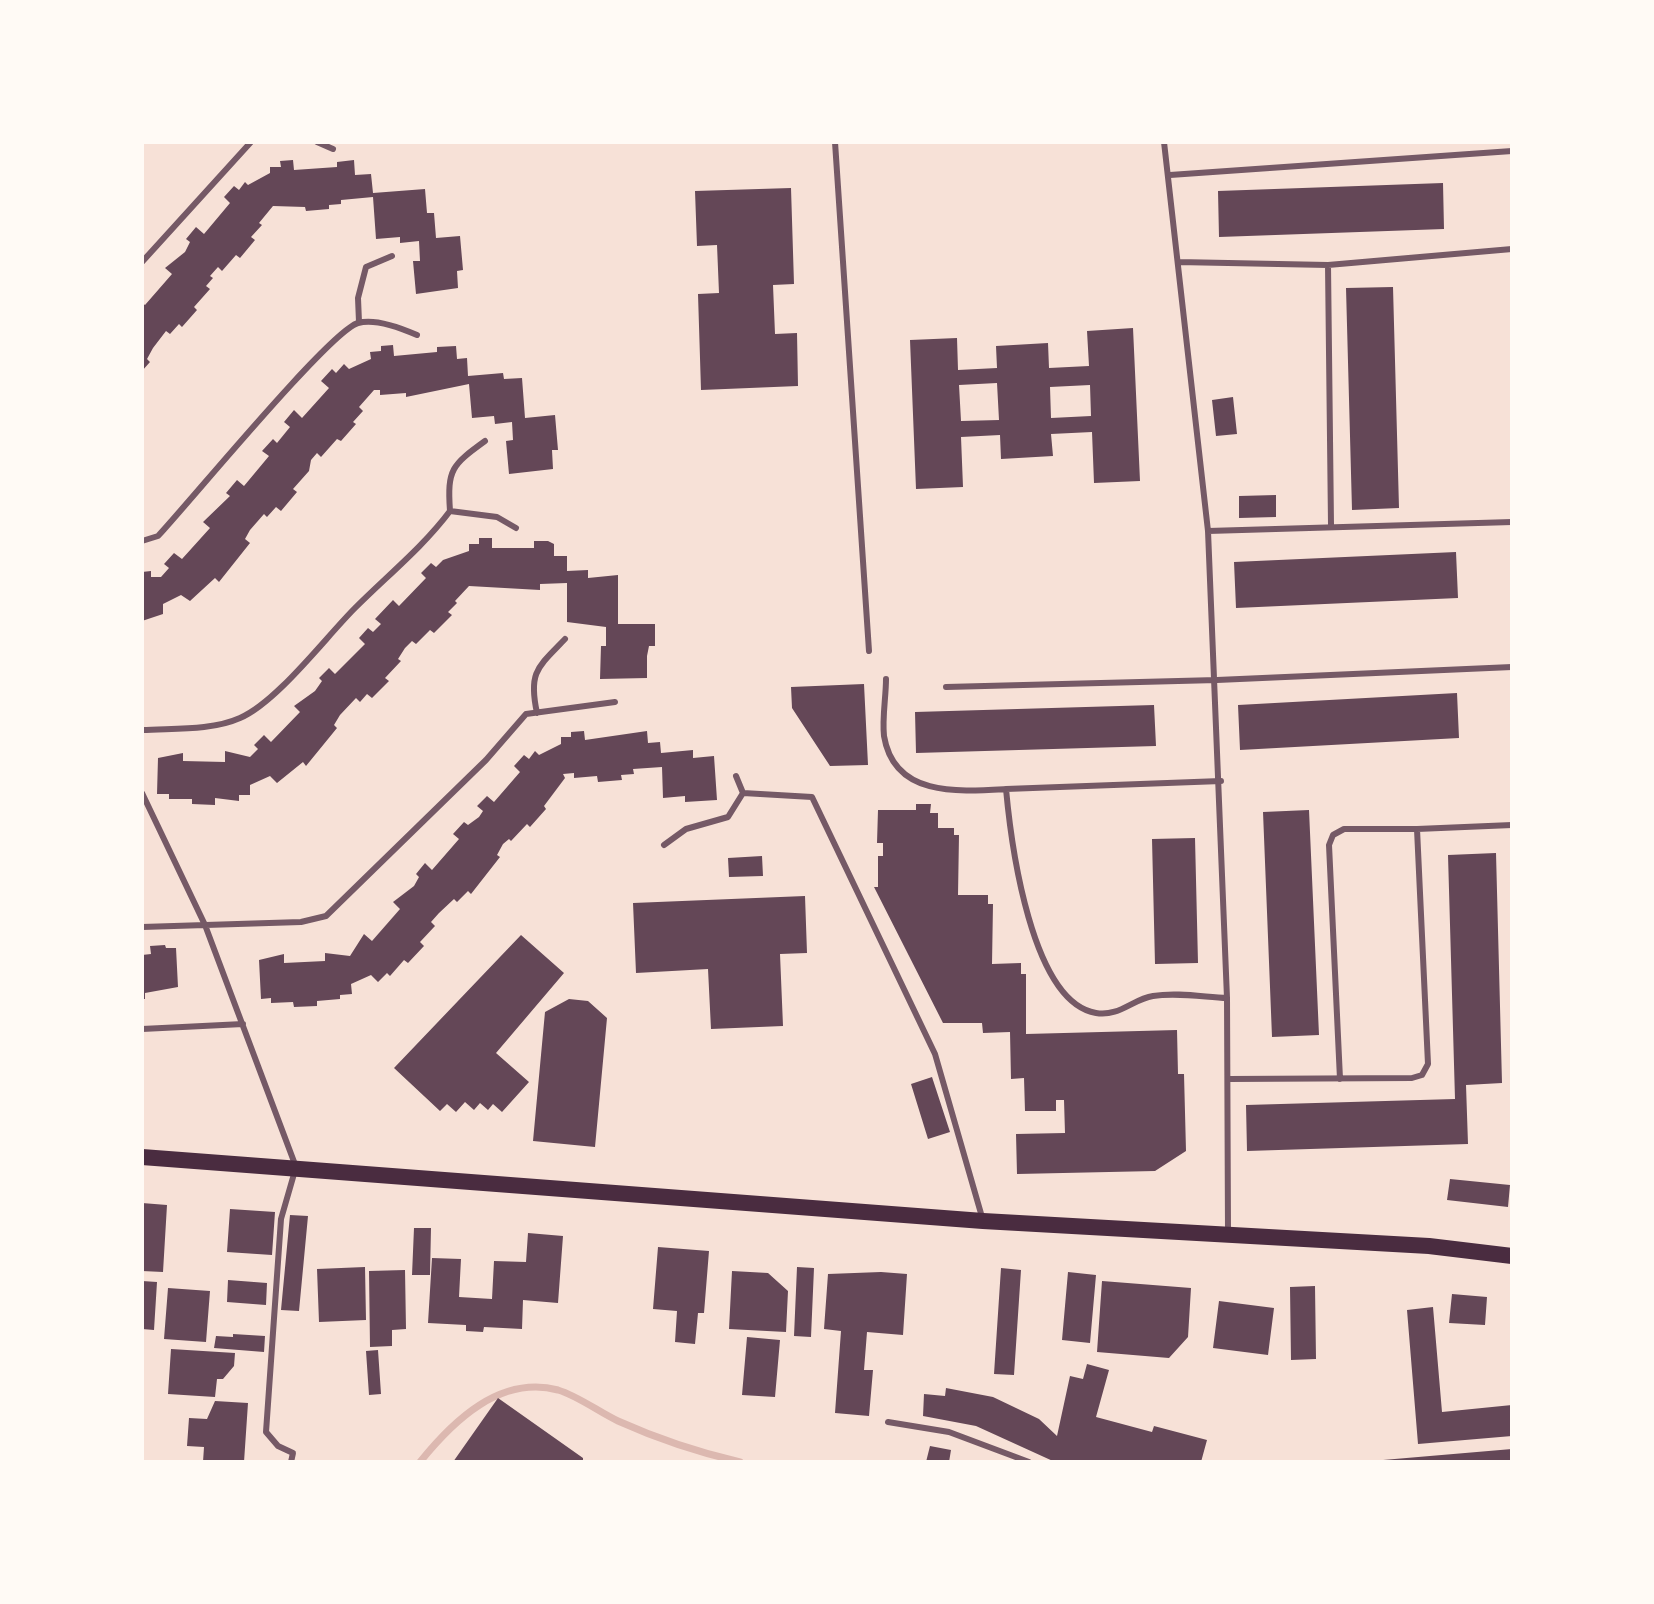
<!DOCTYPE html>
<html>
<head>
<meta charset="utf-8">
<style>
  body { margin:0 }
  #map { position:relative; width:1654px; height:1604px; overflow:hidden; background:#f7e1d7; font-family:Lato,sans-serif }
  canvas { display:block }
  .frame { position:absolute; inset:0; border:144px solid #fffaf5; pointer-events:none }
</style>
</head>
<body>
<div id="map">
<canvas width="1654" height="1604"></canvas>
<div class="frame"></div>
</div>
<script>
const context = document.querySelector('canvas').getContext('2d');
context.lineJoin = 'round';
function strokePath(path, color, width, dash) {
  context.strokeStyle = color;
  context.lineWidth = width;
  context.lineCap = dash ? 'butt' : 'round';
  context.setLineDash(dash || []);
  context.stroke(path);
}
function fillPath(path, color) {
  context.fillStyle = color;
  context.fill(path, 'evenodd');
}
strokePath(new Path2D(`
  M420 1462C453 1421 500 1375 558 1390 578 1396 599 1412 618 1421 658 1439 697 1452 740 1462`), '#dcb8b0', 7);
fillPath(new Path2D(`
  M293 160 294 170 337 167V162L354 160 355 175 371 174 373 193 425 189 427 213H434L436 238 460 236 463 270 457 271 458 288 416 294 413 261H420L419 241 400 243V237L376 239 373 197 341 200V204L329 205V209L306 211 305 207 273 206 259 223 262 225 251 237 255 240 240 258 236 255 222 271 218 267 210 276 213 278 206 286 210 289 194 307 197 310 182 327 179 324 170 334 166 331 153 348 147 359 150 362 142 371V303L145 305 172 274 165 268 185 252 190 242 186 239 196 227 204 234 230 203 224 197 234 186 239 190 245 182 248 185 270 173V167H281L280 161Z
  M1443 183 1444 229 1219 237 1218 191Z
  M791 188 794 284 773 285 775 334 797 333 798 386 701 390 698 294 719 293 717 245 697 246 695 191Z
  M1393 287 1399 508 1352 510 1346 288Z
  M1133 328 1140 481 1094 483 1092 432 1051 434 1053 456 1001 459 1000 435 961 437 963 487 916 489 910 340 957 338 958 370 997 368 996 346 1048 343 1049 368 1089 366 1087 331ZM997 383 999 420 961 421 959 385ZM1090 385 1091 416 1051 418 1050 387Z
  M393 345 394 356 437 352V347L456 346 457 359 467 358 468 376 503 373 504 379 522 378 525 418 555 415 558 450H552L553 469 509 474 506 441 513 440 512 422 495 424 494 416 472 418 469 384 406 397V393L380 395V390H374L359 407 363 411 353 422 356 424 341 441 337 439 321 457 317 453 311 460 309 471 293 489 297 492 281 511 276 507 267 517 264 514 250 530 245 539 250 543 219 582 215 578 190 601 181 595 163 604V614L142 621V572L151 571V577H161L169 568 164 564 174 553 182 559 210 528 203 522 230 496 226 493 237 480 244 486 269 456 262 451 273 439 277 443 290 427 284 422 294 410 302 418 329 388 321 381 332 369 336 373 344 364 349 369 371 359 370 352 381 351V346Z
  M1233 397 1237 434 1216 436 1212 400Z
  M1276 495V517L1239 518V496Z
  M479 538H492V548H534V541H548L554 544V556H567V571L588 570V578L618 575V624H655V646H649L647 656V678L600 679 601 646H606V627L567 622V583L540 584V590L469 586 455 601 457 603 448 612 452 615 434 633 430 630 416 644 412 641 405 648 398 659 401 661 385 678 389 681 372 698 367 694 360 702 356 698 340 715 334 725 337 728 306 766 303 762 277 783 270 776 250 785V795H239V801L215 798V805L192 804V799H169V794H157L158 758 183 753V761L225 762V751L250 757 258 749 254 745 264 735 271 742 300 712 294 706 315 691 322 681 319 678 329 668 335 674 365 644 359 638 368 628 373 632 381 624 375 619 393 600 399 606 426 578 421 573 431 563 436 567 443 560 469 551V544H479Z
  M1456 552 1458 598 1236 608 1234 562Z
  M864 684 868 765 830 766 792 708 791 687Z
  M1457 693 1459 738 1240 750 1238 705Z
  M1154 705 1156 746 916 753 915 712Z
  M584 731 585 740 647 731 648 743 660 742 661 753 693 750V758L714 756 717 800 685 802V796L663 798 662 767 633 769 634 774 621 775 622 780 598 782 597 776 574 778V773L563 774 565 778 544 806 546 809 530 827 527 824 511 841 509 839 503 844 497 855 500 857 471 894 468 891 457 902 454 899 439 913 431 922 435 926 420 942 424 946 408 963 404 960 390 976 387 973 378 982 371 975 351 984 352 994 340 995V999L317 1001V1006L294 1007 293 1002 271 1003V998L261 999 259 960 284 954V963L325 961V953L350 956 364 934 372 941 400 909 393 902 414 886 419 877 416 874 425 863 432 870 459 839 453 834 464 822 468 825 479 817 483 811 477 806 487 796 494 802 520 772 514 766 524 755 529 759 535 751 539 755 561 744V737H571V732Z
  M916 804H931L930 813H938V828H954V835H959L958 895H988V904H993L992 964 1021 963V974H1026V1034L1177 1030 1178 1074H1184L1186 1151 1155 1171 1017 1174 1016 1134 1065 1133 1064 1100H1056V1111H1025L1024 1078 1011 1079 1010 1032 983 1033 982 1023H943L874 887H878V856H883V843H877L878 810H916Z
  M1309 810 1319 1035 1272 1037 1263 812Z
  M1195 838 1198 963 1155 964 1152 839Z
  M1496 853 1502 1083 1466 1085 1468 1144 1247 1151 1246 1105 1455 1099 1448 855Z
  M762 856 763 876 729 877 728 858Z
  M805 896 807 953 780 954 783 1026 711 1029 708 969 636 973 633 903Z
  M521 935 564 973 496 1053 529 1082 502 1112 493 1104 488 1110 480 1103 474 1110 465 1102 456 1112 447 1104 440 1111 394 1068Z
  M165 945 166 948H176L178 987 145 993V999H142V955L151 954 150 946Z
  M569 999 588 1001 607 1018 595 1147 533 1141 545 1012Z
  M932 1077 950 1132 928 1139 911 1084Z
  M1450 1179 1510 1185 1508 1207 1447 1200Z
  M142 1203 167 1205 163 1272 142 1271Z
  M230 1209 275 1212 272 1255 227 1252Z
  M290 1215 308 1216 299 1311 281 1310Z
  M414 1228H431L430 1275H412Z
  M528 1233 563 1236 558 1303 523 1300 522 1329 484 1327 483 1332 466 1331V1325L428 1323 432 1258 461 1259 459 1297 492 1299 494 1261 526 1262Z
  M658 1247 709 1251 704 1313H698L695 1344 675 1342 677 1311 653 1309Z
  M365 1267 366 1320 319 1322 317 1269Z
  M797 1267 814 1268 811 1337 794 1336Z
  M1001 1268 1021 1270 1014 1375 994 1374Z
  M405 1270 406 1329 392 1330V1346L370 1347 369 1271Z
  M732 1271 768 1273 788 1291 786 1332 729 1329Z
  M881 1272 907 1274 903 1335 867 1332 864 1370H873L869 1416 835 1413 841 1331 824 1329 828 1274Z
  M1068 1272 1096 1275 1090 1343 1062 1340Z
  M228 1280 267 1283 266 1305 227 1302Z
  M142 1281 157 1282 154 1330 142 1329Z
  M1102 1281 1191 1288 1188 1337 1169 1358 1097 1352Z
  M1315 1286 1316 1359 1291 1360 1290 1287Z
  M168 1288 210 1291 206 1342 164 1339Z
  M1452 1294 1487 1297 1485 1325 1449 1323Z
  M1219 1301 1274 1308 1268 1355 1213 1348Z
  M1433 1307 1442 1412 1512 1405V1436L1418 1444 1407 1310Z
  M233 1334 265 1336 264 1352 214 1348 216 1336 233 1337Z
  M747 1337 780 1340 775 1397 742 1395Z
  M171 1349 235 1353 234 1366 223 1379H217L215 1397 168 1394Z
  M378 1350 381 1394 369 1395 366 1351Z
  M1087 1364 1109 1370 1096 1417 1152 1432 1154 1426 1207 1440 1201 1462H1055L976 1426 923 1416 924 1394 945 1396 946 1388 993 1397 1039 1419 1057 1436 1070 1376 1083 1379Z
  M498 1398 583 1458V1462H453Z
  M215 1401 248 1403 244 1462H203L204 1447 187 1446 189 1418 207 1419Z
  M930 1446 951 1450 949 1462H926Z
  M1512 1449V1462H1383V1460Z`), '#644757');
strokePath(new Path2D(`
  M317 142 333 149
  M835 142 869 651
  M1164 142 1208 531 1227 998 1228 1232
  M1170 175 1512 151
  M142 262 251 142
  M1178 262 1328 265 1512 249
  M1328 265 1331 525
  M359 322 358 298 366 267 392 256
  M450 511C447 469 452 465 485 441
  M1208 531 1512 522
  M142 541 158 536C189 503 330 331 358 323 375 318 401 328 417 335
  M886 679C886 697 882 718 884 736 894 797 958 792 1006 789
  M946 687 1217 680 1512 667
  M537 713C528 672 538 667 565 639
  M142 730C173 728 211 731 240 718 277 702 325 638 355 608 388 575 423 547 450 511L497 517 516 528
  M1221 781 1006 789C1011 843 1031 1002 1096 1013 1119 1017 1133 999 1153 996 1177 992 1204 997 1227 998
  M142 793 205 925 296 1167 281 1219 266 1432 278 1446 293 1453 291 1462
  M743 793 812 797 935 1054 982 1217
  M1417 829 1512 825
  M664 845 686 829 728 817 743 793 736 776
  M142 927 301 922 326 916 486 760 526 714 615 702
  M142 1029 243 1024
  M1229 1079 1412 1078 1422 1075 1428 1064 1417 829H1344L1333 835 1329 845 1340 1079
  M888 1422 949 1432 1029 1462`), '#755966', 6);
strokePath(new Path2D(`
  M142 1157 983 1221 1429 1246 1512 1256`), '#4a2c40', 16);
</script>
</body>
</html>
